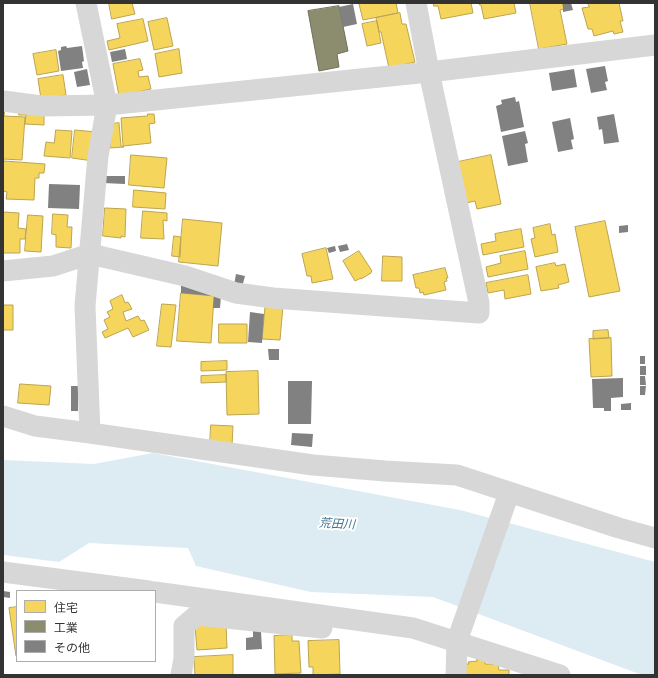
<!DOCTYPE html>
<html>
<head>
<meta charset="utf-8">
<style>
  body { margin:0 }
  #map { position:relative; width:658px; height:678px; overflow:hidden; background:#fff; font-family:"Golos Text","Noto Sans JP",sans-serif }
  canvas { display:block }
  .frame { position:absolute; inset:0; border:4px solid #333; pointer-events:none }
  .legend { position:absolute; left:16px; top:590px; width:140px; height:72px; box-sizing:border-box; background:#fff; border:1px solid #adadad; margin:0; padding:5px 7px; list-style:none; font-size:12px; color:#333 }
  .legend li { display:flex; align-items:center; gap:8px; height:20px }
  .legend b { width:20px; border:1px solid #adadad }
</style>
</head>
<body>
<div id="map">
<canvas width="658" height="678"></canvas>
<div class="frame"></div>
<ul class="legend">
<li><b style="height:11px;background:#f6d55c"></b>住宅</li>
<li><b style="height:11px;background:#8c8c6e"></b>工業</li>
<li><b style="height:11px;background:#818181"></b>その他</li>
</ul>
</div>
<script>
const context = document.querySelector('canvas').getContext('2d');
context.lineJoin = 'round';
function fillPath(path, color) {
  context.fillStyle = color;
  context.fill(path, 'evenodd');
}
function strokePath(path, color, width, dash) {
  context.strokeStyle = color;
  context.lineWidth = width;
  context.lineCap = dash ? 'butt' : 'round';
  context.setLineDash(dash || []);
  context.stroke(path);
}
function label(font, color, halo, rows, align = 'center') {
  context.font = font + ' "Golos Text","Noto Sans JP",sans-serif';
  context.lineWidth = 4;
  context.setLineDash([]);
  context.textBaseline = 'middle';
  context.strokeStyle = halo;
  context.fillStyle = color;
  for (const [text, x, y, turn = 0] of rows) {
    context.save();
    context.translate(x, y);
    context.rotate((+turn || 0) * Math.PI / 180);
    context.textAlign = isNaN(turn) ? turn : align;
    if (halo) context.strokeText(text, 0, 0);
    context.fillText(text, 0, 0);
    context.restore();
  }
}
fillPath(new Path2D(`
  M153 453 460 510 655 562V675H642L433 597 311 592 196 566 188 548 89 543 59 562 3 555V460L94 464Z`), '#ddebf3');
const homes = new Path2D(`
  M109 3H132L135 14 112 19Z
  M364 3H396L398 13 363 20 359 4Z
  M434 3H471L473 13 441 19 438 6H434Z
  M479 3H514L516 13 484 19 481 5H480Z
  M530 3H562L564 9 560 10 567 44 539 49Z
  M588 3H619L623 21H620L623 32 614 34 613 31 594 36 592 29H588L582 8 589 7Z
  M400 13 402 24H406L415 62 389 68 381 32H379L376 18Z
  M167 18 173 46 154 50 148 22Z
  M143 19 148 41 109 50 107 41 120 38 117 24Z
  M377 21 381 43 367 46 362 24Z
  M179 49 182 73 159 77 155 54Z
  M56 50 59 71 37 75 33 54Z
  M140 59 143 70 138 71 139 77 148 76 151 89 119 96 113 64Z
  M63 75 66 95 41 99 38 79Z
  M20 108 44 109V125L25 124 26 115H19Z
  M3 109H5L4 116 25 117 22 160 3 159Z
  M148 114H154L155 123 149 124 151 143 123 146 121 118 147 116Z
  M119 123 121 146 124 147 110 148 112 124Z
  M56 130 72 131 70 158 44 156 46 142 54 143Z
  M75 130 96 132 93 161 72 158Z
  M131 155 167 158 164 188 129 185Z
  M491 155 501 204 477 209 475 201 466 203 458 162Z
  M4 161 45 164 44 173H39V178H35L34 200 6 199 7 192 3 191Z
  M134 190 166 193 165 209 133 207Z
  M105 208 126 209 125 237 121 236V238L103 236Z
  M143 211 167 213V221L163 220 164 239 141 238Z
  M3 212 19 213 18 228 26 229 25 239H20V253H3Z
  M53 214 68 215 67 227H72L71 248 56 247V235L52 234Z
  M28 215 43 216 41 252 25 251Z
  M183 219 222 223 218 266 179 262Z
  M605 221 620 291 589 297 575 227Z
  M550 224 552 235 555 234 558 252 535 257 531 239 535 238 533 228Z
  M521 229 524 247 483 255 481 244 496 241 495 234Z
  M174 236 181 237 180 257 172 256Z
  M326 248 333 279 312 283 311 276H307L302 254Z
  M359 251 372 271 371 272V273L361 279V278L355 281 343 261Z
  M525 251 528 269 488 277 486 267 501 263 500 256Z
  M383 256 402 257V281H382Z
  M555 263 556 266 565 264 569 282 558 285 559 288 541 291 536 267Z
  M445 268 448 278H446L447 281 444 282 446 290 424 295 423 292 420 293 419 288H416L413 275Z
  M528 275 531 294 505 299 504 290 488 293 486 283Z
  M181 293 214 296 211 343 177 341Z
  M122 295 125 303 128 302 132 309 123 312 126 321 138 316 141 321 144 320 149 330 133 337 128 328 105 338 102 332 108 329 104 320 110 317 107 312 113 309 110 301Z
  M162 304 176 305 171 347 157 346Z
  M3 305H13V330H3Z
  M283 306 280 340 262 339 265 307Z
  M219 324H247V343H219Z
  M608 330 609 338 593 339V331Z
  M611 338 612 376 591 377 589 339Z
  M227 361V370L201 371V362Z
  M258 371 259 414 227 415 226 372Z
  M226 375V382L201 383V376Z
  M20 384 51 386 49 405 18 403Z
  M211 425 233 426 232 446 210 445Z
  M17 607V656H16L9 608Z
  M226 624 227 648 197 650 195 626Z
  M292 635V641H299L301 673 275 674 274 636Z
  M339 640 340 674 313 675V667H309L308 641Z
  M233 655V675H195L194 657Z
  M477 659H485V664H498L499 670H509V675H462V664H469L468 662 477 661Z`);
fillPath(homes, '#f6d55c');
strokePath(homes, '#bca450', 1);
const industry = new Path2D(`
  M339 6 348 51 337 54 339 67 319 71 308 11Z`);
fillPath(industry, '#8c8c6e');
strokePath(industry, '#71715c', 1);
fillPath(new Path2D(`
  M563 3H571L573 10 563 12Z
  M353 4 357 24 343 27 339 7Z
  M66 46 67 48 82 46 84 61 82 62 83 68 61 71 58 51 61 50V47Z
  M125 49 127 59 112 62 110 52Z
  M605 66 608 81 605 82 607 90 591 93 586 69Z
  M87 69 90 85 77 87 74 72Z
  M574 69 577 87 552 91 549 73Z
  M515 97 516 102 519 101 524 127 501 132 496 106 502 104 501 100Z
  M614 114 619 142 604 144 602 129 599 130 597 117Z
  M570 118 574 139 571 140 573 149 558 152 552 122Z
  M525 131 528 143 525 144 528 162 508 166 502 136Z
  M103 176H125V184L103 183Z
  M49 184 80 185 79 209 48 208Z
  M628 225V232L619 233V226Z
  M347 244 349 250 340 252 338 246Z
  M335 246 336 251 329 253 327 248Z
  M236 274 245 276 242 287 234 285Z
  M181 284 221 296 220 308H213L214 296 181 293Z
  M250 312 264 314 262 343 248 342Z
  M268 349H279V360H269Z
  M640 356H645V364H640Z
  M640 366H646V375H640Z
  M640 376H645L646 385H640Z
  M623 378V397L611 398V411H604V408H593L592 379Z
  M288 381H312L311 424H288Z
  M71 386H78V411H71Z
  M640 386H646L645 395H640Z
  M631 403V410H621V404Z
  M292 433 313 434 312 447 291 445Z
  M3 591 10 592V598L3 597Z
  M253 631H261L262 649 246 650V638L253 637Z`), '#818181');
strokePath(new Path2D(`
  M86 3 107 105 98 156 85 306 90 433
  M3 101 42 106 107 105 429 72 655 45
  M3 271 53 266 90 254 185 276 236 293 273 298 479 313V303L429 72 416 3
  M3 416 35 426 90 433 313 465 385 471 457 475 619 528 655 538
  M3 572 149 591
  M155 592 413 628 560 675
  M181 675 184 659V626L197 615 322 628
  M456 675 457 641 509 493`), '#d7d7d7', 21);
label('italic 12px', '#3f7597', '#fff', [
  ["荒田川",337,524,3]
]);
</script>
</body>
</html>
